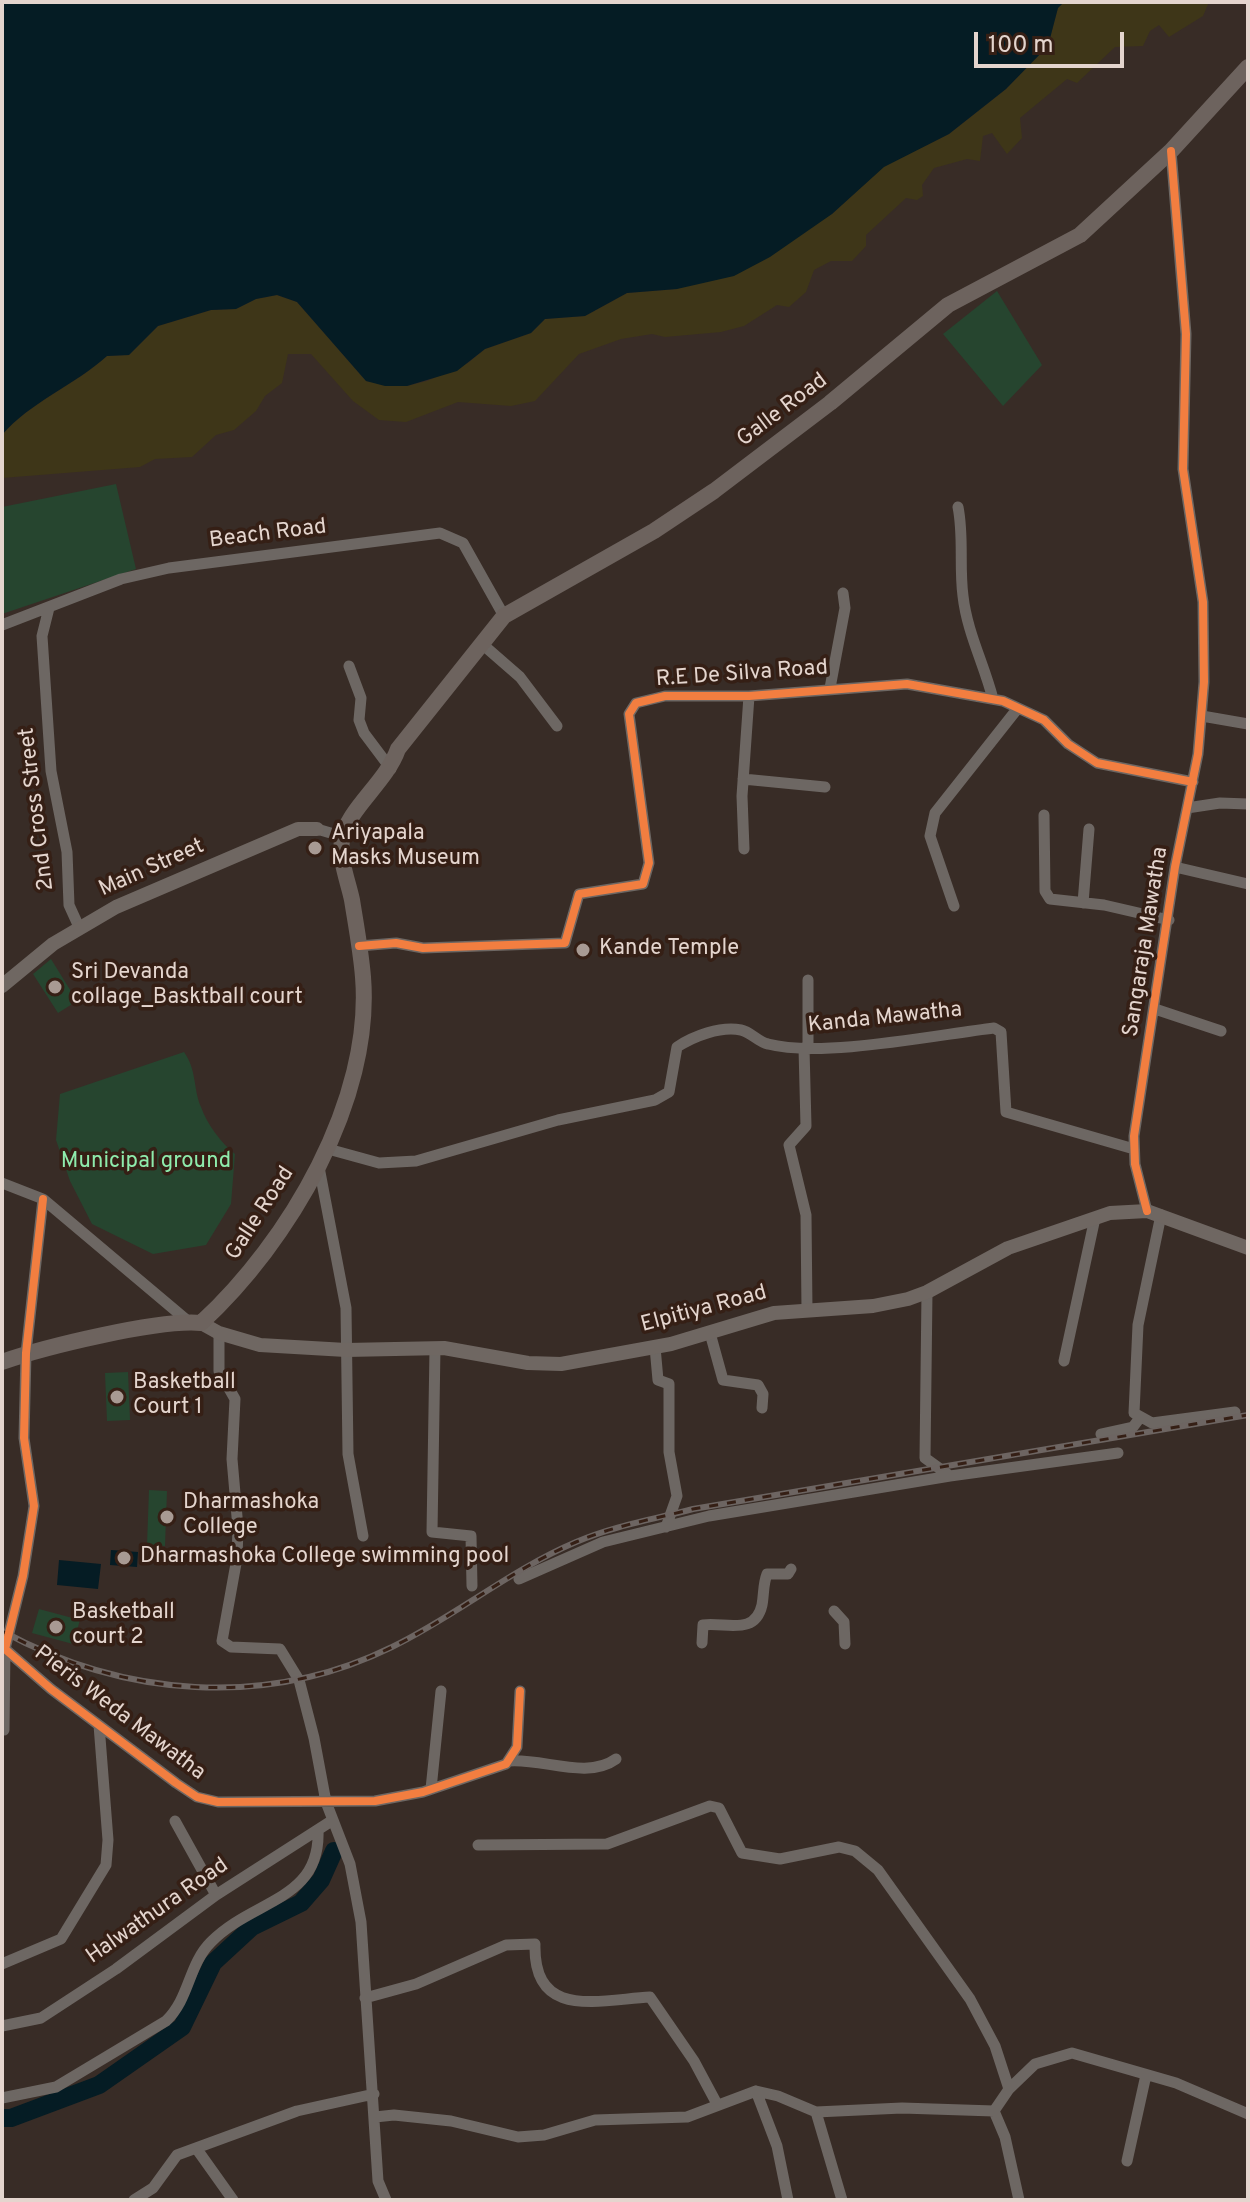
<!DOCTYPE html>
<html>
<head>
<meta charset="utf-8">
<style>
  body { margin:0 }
  #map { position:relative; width:1250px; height:2202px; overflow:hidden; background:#382c26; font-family:Overpass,sans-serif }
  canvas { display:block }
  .frame { position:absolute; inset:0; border:4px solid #e4d5ce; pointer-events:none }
  .scale { position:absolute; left:974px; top:32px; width:150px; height:36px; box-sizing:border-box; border:4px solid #e4d5ce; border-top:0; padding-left:10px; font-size:24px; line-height:28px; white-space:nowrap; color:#e4d5ce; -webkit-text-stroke:6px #351f15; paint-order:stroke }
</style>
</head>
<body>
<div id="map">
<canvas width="1250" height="2202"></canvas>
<div class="frame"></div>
<div class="scale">100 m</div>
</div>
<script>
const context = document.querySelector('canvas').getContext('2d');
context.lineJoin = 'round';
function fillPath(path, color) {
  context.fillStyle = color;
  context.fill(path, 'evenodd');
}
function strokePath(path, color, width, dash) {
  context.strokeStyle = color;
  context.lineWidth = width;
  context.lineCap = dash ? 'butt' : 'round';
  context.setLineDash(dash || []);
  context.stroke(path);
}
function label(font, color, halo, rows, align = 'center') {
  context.font = font + ' Overpass,sans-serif';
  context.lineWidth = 7;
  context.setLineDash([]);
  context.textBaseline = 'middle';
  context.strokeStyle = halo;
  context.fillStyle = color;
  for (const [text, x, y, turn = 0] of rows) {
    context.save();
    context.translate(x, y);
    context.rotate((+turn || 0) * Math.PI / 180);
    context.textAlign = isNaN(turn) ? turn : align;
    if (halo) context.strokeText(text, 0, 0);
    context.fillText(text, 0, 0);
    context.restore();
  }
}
fillPath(new Path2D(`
  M997 291 1042 365 1003 406 943 334Z
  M116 484 136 569 2 614V507Z
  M51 959 77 1001 58 1013 33 974Z
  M184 1052C197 1070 193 1088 201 1107 207 1124 221 1143 235 1154L231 1204 206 1245 153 1254 92 1224 70 1181 56 1140 60 1094Z
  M128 1372 130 1420 107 1421 105 1373Z
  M149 1490 167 1491 165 1546 147 1545Z
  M39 1609 80 1620 73 1644 32 1633Z`), '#26452f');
fillPath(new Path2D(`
  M1064 2H1209L1203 16 1169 37 1159 25 1150 31 1143 46 1115 47 1077 83 1067 79 1020 118 1022 138 1007 154 992 133 983 136 980 161 967 159 934 168 922 185 923 196 917 200 906 198 866 235V246L852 261H831L814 270 806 292 789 307 777 305 744 326 721 332 665 337 652 334 621 339 579 354 535 401 511 406 458 402 406 422 379 420 353 401 311 354H288L282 383 265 396 256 411 234 430 216 435 192 457 155 459 140 467 2 478V435C30 402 75 385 107 356L129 355 158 326 211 310 236 309 256 299 277 295 297 302 366 381 407 386 427 381 468 363 485 349 531 333 545 319 585 316 627 293 677 289 832 214 884 166 949 134 1006 89 1048 46 1058 7Z`), '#3e3618');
fillPath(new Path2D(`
  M2 2H1064L1058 8 1048 46 1006 89 949 134 884 167 832 214 770 257 734 276 677 289 627 293 585 316 545 319 531 333 485 349 457 371 407 386H385L366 381 297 302 277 295 256 299 236 309 211 310 158 326 129 355 107 356C75 385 30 402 2 435Z
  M111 1550 138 1552 137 1567 110 1565Z
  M59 1560 101 1564 98 1589 57 1585Z`), '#051c24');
strokePath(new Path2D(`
  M2 2118H11L99 2085 182 2027 213 1963 252 1927 301 1903 321 1880 334 1851`), '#051c24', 18);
strokePath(new Path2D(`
  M958 507C964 537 959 566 963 596 967 632 984 664 993 699
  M49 608 42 636 51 771 67 852 69 905 79 927
  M2 625 121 579 169 568 440 533 463 543 504 616
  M481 643 520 677 557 726
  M349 666 361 698 359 720 364 733 391 769
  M830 688 845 608 843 593
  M1202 716 1248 724
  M743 779 825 787
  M1187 808 1220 803 1248 804
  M1044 815 1045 891 1050 899 1104 905 1169 920
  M317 829 334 834
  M744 849 742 796 749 696
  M1175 867 1248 884
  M1083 903 1089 829
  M954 906 930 836 935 813 1018 708
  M359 946 396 943 423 948 565 943 579 894 643 884 649 863 629 714 636 703 665 696H749L907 684 1003 701 1044 720 1068 744 1097 763 1193 782
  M1155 1009 1221 1031
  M804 1048 806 1126 789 1145 806 1215 807 1310
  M808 1049V980
  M328 1149 379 1163 416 1161 558 1120 655 1100 669 1092 677 1047C694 1036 720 1026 741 1030 751 1032 758 1042 768 1044 822 1058 935 1035 994 1028L1001 1032 1006 1112 1134 1149
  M319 1167 346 1308 348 1454 363 1536
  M2 1183 43 1199 189 1322
  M43 1199 26 1353 24 1438 34 1506 23 1576 5 1649 51 1689 176 1783 197 1797 218 1802 375 1801 423 1792 506 1764 517 1747 520 1691
  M1147 1211 1135 1164 1134 1136 1175 867 1198 754 1204 682 1203 602 1183 469 1186 334 1171 151
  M1161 1215 1138 1325 1134 1413 1152 1423 1235 1412
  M927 1292 925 1458 950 1476
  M219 1333V1371L235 1399 232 1459 238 1528 237 1558 222 1641 231 1647 280 1649 299 1680 314 1738 326 1802 350 1864 361 1922 378 2181 386 2200
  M710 1333 723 1380 758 1385 763 1394 762 1408
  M655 1347 658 1380 669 1384V1452L677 1496 666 1527
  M435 1348 432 1532 471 1536 472 1586
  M1064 1361 1095 1218
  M1101 1434 1133 1427 1139 1419
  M519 1579 603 1542 709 1516 950 1476 1118 1453
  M834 1611 844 1622 845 1644
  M702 1643 703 1625C726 1622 755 1636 762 1605 764 1594 763 1584 767 1574H788L791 1569
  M4 1730 5 1649
  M509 1761C543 1758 587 1780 616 1759
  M431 1789 441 1691
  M175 1821 216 1895
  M478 1845 607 1844 710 1806 719 1808 742 1853 780 1859 839 1847 855 1851 878 1870 970 1999 995 2046 1009 2089
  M2 1964 61 1939 106 1865 108 1840 99 1725
  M365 1998 416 1984 506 1945 535 1944C533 2020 598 2000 650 1997L694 2061 717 2104
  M2 2026 41 2018 116 1969 216 1895 333 1820
  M756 2091 777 2146 788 2200
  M2 2098 56 2087 166 2021C190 1998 188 1965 211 1942 253 1899 321 1901 318 1830
  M994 2111 1009 2089 1035 2064 1072 2053 1176 2083 1248 2114
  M816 2112 842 2200
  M375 2117 394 2115 451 2121 518 2137 544 2135 595 2120 687 2117 756 2091 778 2096 816 2112 902 2108 994 2111 1005 2137 1019 2200
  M196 2148 233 2200
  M1127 2161 1146 2075
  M134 2200 153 2188 177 2155 297 2111 374 2094`), '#6d6763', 11);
strokePath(new Path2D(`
  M2 986 53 944 116 907 298 829H317
  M201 1323 219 1333 260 1345 346 1350 444 1348 528 1363 561 1364 671 1344 774 1313 873 1306 908 1299 927 1292 1008 1248 1110 1213 1147 1211 1248 1248`), '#6f6762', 14);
strokePath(new Path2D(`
  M2 1362C44 1347 159 1319 201 1323 289 1242 373 1100 363 977 361 952 356 925 352 900 348 881 339 860 342 840 347 809 386 783 398 749L504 616 654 531 714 491 830 403 948 305 1080 235 1171 151 1248 67`), '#6d635e', 16);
const rail = new Path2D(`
  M2 1631C123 1697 266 1709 392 1647 456 1616 510 1570 576 1542 613 1526 654 1519 693 1509L1248 1415`);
strokePath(rail, '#6d6562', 6);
strokePath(rail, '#351f15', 3, [9]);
strokePath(new Path2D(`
  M359 946 396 943 423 948 565 943 579 894 643 884 649 863 629 714 636 703 665 696H749L907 684 1003 701 1044 720 1068 744 1097 763 1193 782
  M43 1199 26 1353 24 1438 34 1506 23 1576 5 1649 51 1689 176 1783 197 1797 218 1802 375 1801 423 1792 506 1764 517 1747 520 1691
  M1147 1211 1135 1164 1134 1136 1175 867 1198 754 1204 682 1203 602 1183 469 1186 334 1171 151`), '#f27e40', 8);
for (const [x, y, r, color] of [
  [315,848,8,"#a89a93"],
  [583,950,8,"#a89a93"],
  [55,987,8,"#a89a93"],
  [117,1397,8,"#a89a93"],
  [167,1517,8,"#a89a93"],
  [124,1558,8,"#a89a93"],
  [56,1627,8,"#a89a93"]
]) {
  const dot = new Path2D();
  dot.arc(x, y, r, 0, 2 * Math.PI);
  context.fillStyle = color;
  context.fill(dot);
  strokePath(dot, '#351f15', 3);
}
label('22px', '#e4d5ce', '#351f15', [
  ["Galle Road",783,411,-37],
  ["Beach Road",268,535,-7],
  ["R.E De Silva Road",742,675,-4],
  ["2nd Cross Street",38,809,-97],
  ["Main Street",152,869,-24],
  ["Sangaraja Mawatha",1147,942,-81],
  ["Kanda Mawatha",885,1019,-6],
  ["Galle Road",261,1214,-57],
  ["Elpitiya Road",704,1310,-15],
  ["Pieris Weda Mawatha",119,1714,37],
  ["Halwathura Road",158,1912,-35]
]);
label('22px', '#e4d5ce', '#351f15', [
  ["Ariyapala",331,835],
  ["Masks Museum",331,860],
  ["Kande Temple",599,950],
  ["Sri Devanda",71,974],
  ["collage_Basktball court",71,999],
  ["Basketball",133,1384],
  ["Court 1",133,1409],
  ["Dharmashoka",183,1504],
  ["College",183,1529],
  ["Dharmashoka College swimming pool",140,1558],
  ["Basketball",72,1614],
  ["court 2",72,1639]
], 'left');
label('22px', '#8eebac', '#351f15', [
  ["Municipal ground",146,1163]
]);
</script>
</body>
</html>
